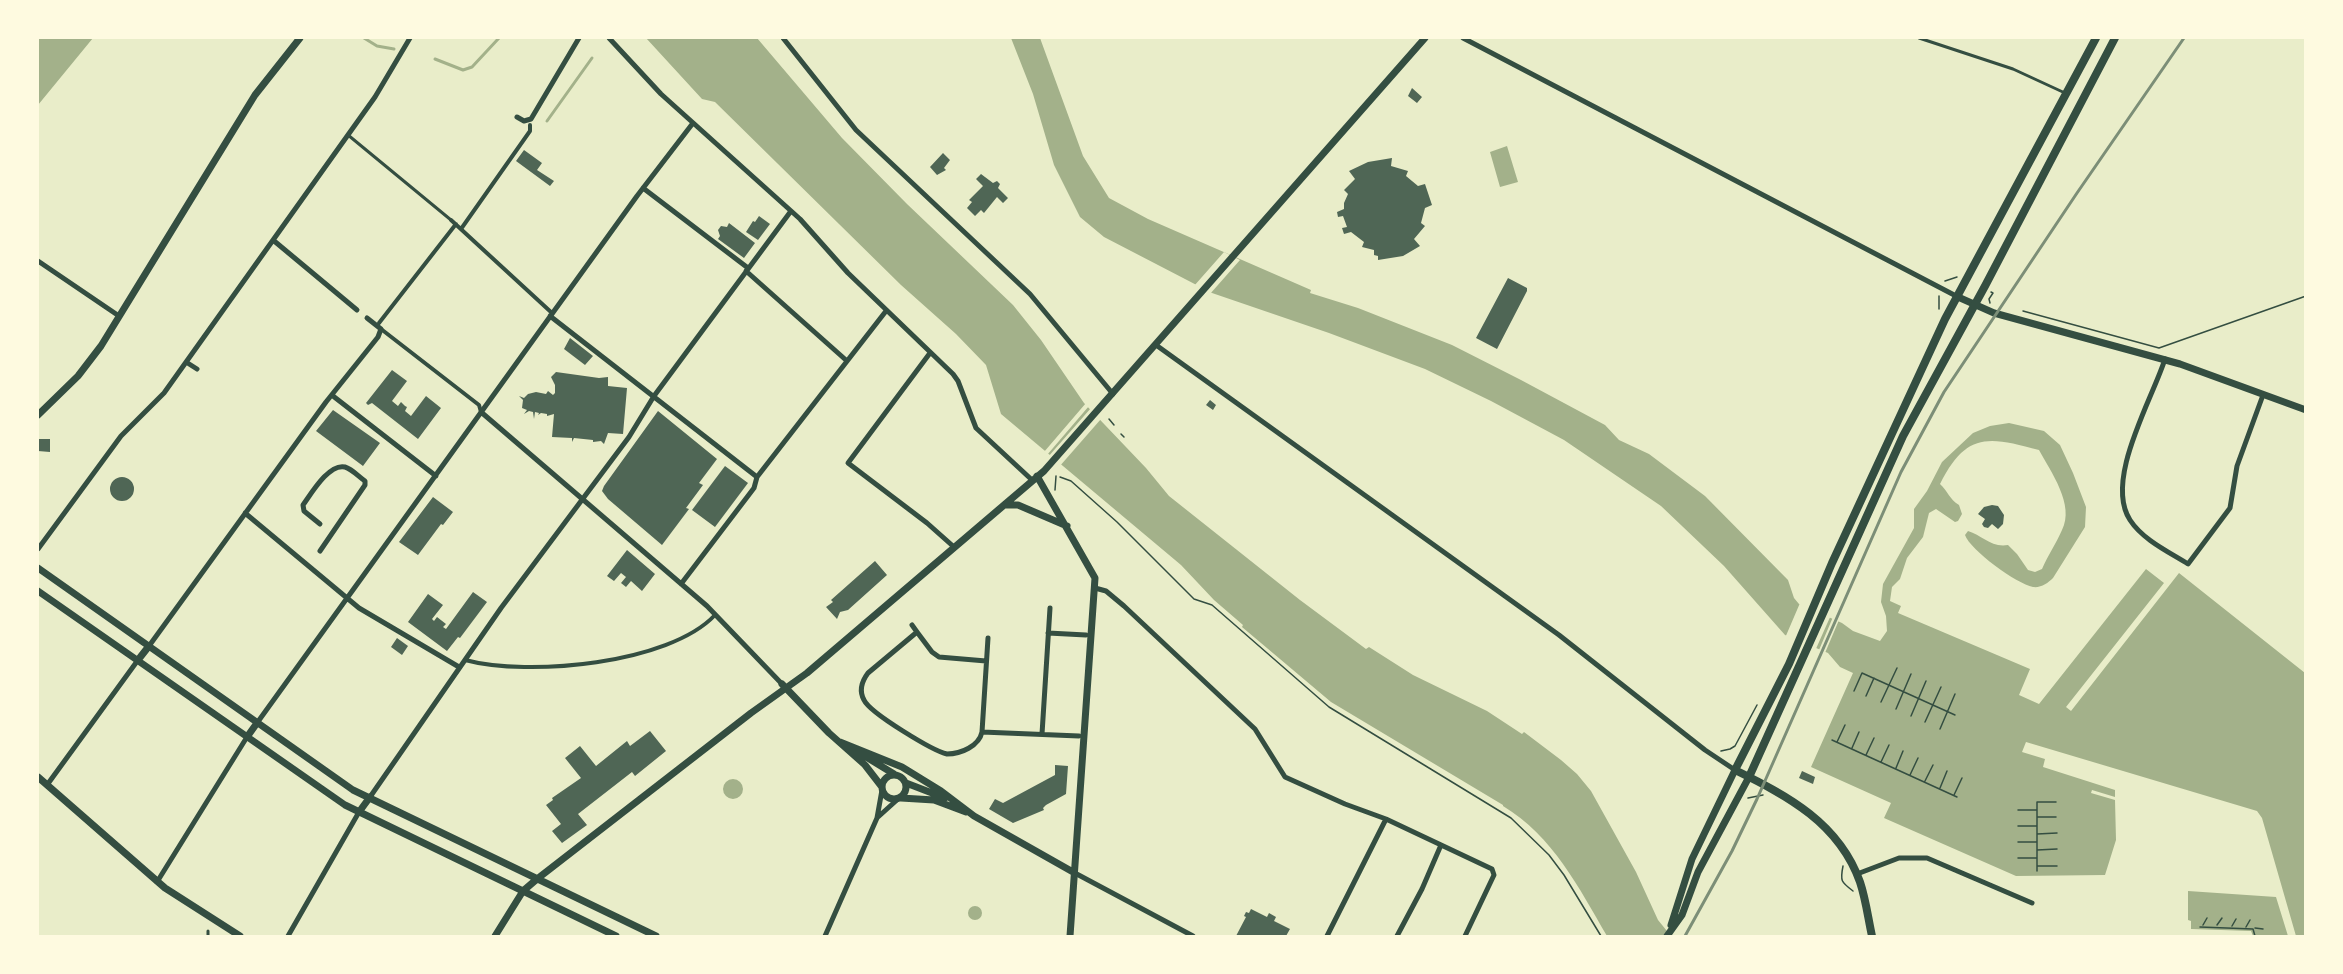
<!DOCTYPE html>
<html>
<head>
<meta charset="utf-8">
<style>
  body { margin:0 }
  #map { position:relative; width:2343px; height:974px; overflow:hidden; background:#e9edc9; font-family:"PT Serif",serif }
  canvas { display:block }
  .frame { position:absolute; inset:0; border:39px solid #fefae0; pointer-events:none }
</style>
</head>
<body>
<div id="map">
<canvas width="2343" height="974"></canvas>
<div class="frame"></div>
</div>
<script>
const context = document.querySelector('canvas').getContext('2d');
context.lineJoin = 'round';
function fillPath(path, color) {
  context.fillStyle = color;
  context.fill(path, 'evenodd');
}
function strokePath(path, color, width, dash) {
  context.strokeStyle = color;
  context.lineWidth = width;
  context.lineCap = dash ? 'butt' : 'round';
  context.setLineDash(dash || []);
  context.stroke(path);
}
fillPath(new Path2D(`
  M38 38H93L38 105Z
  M646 38H757L842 138 907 204 1013 305 1041 340 1084 403 1146 468 1169 496 1300 600 1366 649 1369 647 1413 675 1487 711 1522 734 1524 732 1561 760 1577 774 1591 791 1636 872 1658 920 1671 936H1607C1579 888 1553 836 1503 806V805L1331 702 1242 627 1243 625 1214 600 1181 565 1001 414 986 365 956 334 901 285 715 102 702 99Z
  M1011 38H1040L1083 156 1109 198 1148 219 1311 290 1310 293 1358 308 1452 345 1521 380 1605 425 1619 440 1649 454 1705 496 1788 580 1794 598 1799 604 1842 623 1853 631 1880 641 1887 631 1886 616 1881 602 1883 584 1914 528V509L1927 491 1942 462 1973 433 1990 426 2009 423 2044 431 2060 445 2073 473 2086 507 2085 527 2053 578C2048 583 2041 588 2033 587 2017 584 1970 550 1965 535L1968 531C1982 535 1991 548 2008 545L2017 554 2028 570 2035 572 2042 569C2048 555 2056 544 2062 530 2075 505 2051 472 2039 450 1988 436 1966 432 1940 484 1948 491 1949 499 1959 505L1962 514 1958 521 1955 522 1936 509 1929 513 1923 537 1907 558 1900 579 1892 587 1890 601 1901 606 1898 613 2030 669 2019 695 2039 704 2146 569 2164 583 2066 707 2071 711 2179 573 2305 673V936H2296L2262 818 2257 811 2026 742 2022 752 2045 759 2043 767 2115 790V797L2092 790 2091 793 2115 800 2116 840 2105 875 2016 876 1884 818 1891 803 1811 767 1853 673 1840 667 1828 653 1785 635 1724 566 1661 506 1564 440 1491 401 1425 369 1329 333 1212 293 1104 237 1080 217 1054 165 1033 94Z
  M1507 146 1518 182 1500 187 1490 152Z
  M723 789a10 10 0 1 1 20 0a10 10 0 1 1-20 0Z
  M2188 891 2276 897 2288 936H2253L2251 931 2191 929V921L2188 920Z
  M968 913a7 7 0 1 1 14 0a7 7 0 1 1-14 0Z`), '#a3b18a');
fillPath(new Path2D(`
  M1224 252 1240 260 1210 294 1194 286Z
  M1086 403 1089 406 1047 455 1045 454 1044 452Z
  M1091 408 1101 419 1059 467 1048 457Z
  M1800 603 1831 615 1815 651 1785 638Z
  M1903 604 1902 612 2033 668 1899 612Z
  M1833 617 1839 620 1825 653 1819 650Z`), '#e9edc9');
strokePath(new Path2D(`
  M364 38 377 46 394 49
  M435 59 463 70 472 67 499 38
  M547 121 592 58`), '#a3b18a', 3);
fillPath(new Path2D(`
  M1412 88 1422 97 1417 103 1408 96Z
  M524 150 542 163 537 170 554 181 550 186 516 161Z
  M943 153 950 160 944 168 946 170 937 175 930 167Z
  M1392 158 1391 166 1408 171 1406 176 1418 186 1425 184 1432 205 1425 208 1421 223 1425 226 1414 239 1420 246 1403 256 1378 260V256L1374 255V250L1362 247 1364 242 1351 232 1344 234 1342 228 1347 227 1343 216 1338 217 1337 212 1344 209V203L1348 194 1344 190 1355 179 1349 171 1368 162Z
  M981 174 993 183 997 181 1000 184 998 188 1008 198 1003 203 997 197 984 213 981 210 975 216 967 208 972 202 969 200 983 186 976 179Z
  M759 216 770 224 758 240 746 232 753 221 755 222Z
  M729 223 755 243 744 258 718 239 720 236 718 230 721 226 727 227Z
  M1508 278 1527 288V291L1497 349 1476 338Z
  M570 338 593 356 585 365 564 349Z
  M392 370 407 381 392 401 398 406 401 402 405 406 407 407 405 411 411 416 426 396 441 408 418 439 372 403 368 405 366 403Z
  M556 372 599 378 608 377V386L627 388 623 434 608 433 604 444 601 441 593 442V440L574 438 572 442V438L552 437 554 414 547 416V414L541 413 538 415 539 413 535 412 534 419 533 412 529 411 524 414 527 410 522 408 523 400 519 396 524 398 528 394 536 392 546 394 548 391 553 395 555 393V385L551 377Z
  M1210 400 1216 405 1213 410 1206 405Z
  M333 410 380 443 363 466 316 431Z
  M658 411 717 459 699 483 703 485 686 508 689 509 662 545 608 499 602 491 604 486Z
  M39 439H50V452L38 451Z
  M725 466 748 483 715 527 692 510Z
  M110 489a12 12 0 1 1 24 0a12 12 0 1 1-24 0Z
  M433 497 453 512 443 525 441 524 418 555 399 542Z
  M1992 505 1998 506 2004 515 2003 524 1998 529 1992 524 1988 528 1984 527 1982 524 1985 519 1978 514 1984 507Z
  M627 550 655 574 642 591 631 581 626 587 621 583 626 577 621 573 614 581 607 576Z
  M875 561 887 575 848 610 840 612 837 619 826 607 833 602 831 600Z
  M473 592 487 602 460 638 458 637 447 651 408 622 428 594 443 605 432 619 434 621 437 617 446 624 443 627 446 629Z
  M397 638 408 646 402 655 391 647Z
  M650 731 666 751 635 776 632 772 578 814 587 825 562 843 552 831 561 824 546 805 553 800 552 798 581 778 565 758 580 746 596 766 627 741 630 746Z
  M1055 765 1068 766 1066 794 1046 805 1043 808 1044 810 1013 823 989 809 995 799 1003 803 1055 775Z
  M1802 771 1815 777 1813 784 1799 778Z
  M1251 909 1267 917 1269 913 1276 917 1274 921 1290 929 1286 936H1236L1246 917 1244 916 1246 912 1249 913Z`), '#4f6655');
strokePath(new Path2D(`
  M1945 281 1957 277
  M1939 296V309
  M1990 303 1989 299 1993 293 1991 292
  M2023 311 2159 348 2306 296
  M1109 419 1114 425
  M1121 434 1124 437
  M1060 477 1071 481 1117 522 1194 599 1212 605 1329 707 1511 818 1549 855 1564 875 1601 936
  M1055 490 1056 476
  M1854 691 1862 673 1955 715
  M1866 696 1874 678
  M1881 702 1897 668
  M1896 709 1911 674
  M1911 716 1926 681
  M1925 722 1941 687
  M1940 729 1955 694
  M1832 740 1957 797
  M1837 742 1845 725
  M1852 748 1859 732
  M1721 751 1730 749 1735 746 1757 705
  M1866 755 1874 738
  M1881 762 1889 745
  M1896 768 1903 751
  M1910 775 1918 758
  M1925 781 1933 765
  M1940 788 1947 771
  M1954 795 1962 778
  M1748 798 1763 795
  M2037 802V871
  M2037 802H2056
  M2018 810H2036
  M2037 817H2056
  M2018 826H2036
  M2037 834 2057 833
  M2018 842H2036
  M2037 850 2057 849
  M2018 858H2036
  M1843 866C1840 881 1841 882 1853 891
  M2037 866H2057
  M2203 925 2207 918
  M2217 925 2222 918
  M2232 926 2236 919
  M2200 927 2253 929 2255 936
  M2246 927 2250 920
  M2255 928 2263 929`), '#344e41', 1.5);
strokePath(new Path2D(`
  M1919 38 2013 69 2065 93
  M348 135 451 220
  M208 931V936`), '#344e41', 3);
strokePath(new Path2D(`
  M451 220 552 313
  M461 229 530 131V125
  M379 323 456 224
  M381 329 479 405 481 412
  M465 660C528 677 669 664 715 615`), '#344e41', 4);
strokePath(new Path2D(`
  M609 38 661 94 800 219 848 273 953 374 958 381 976 428 1032 480
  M783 38 856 130 1030 294 1113 394
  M1463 38 1958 297
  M517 117 524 121 531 119 579 38
  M643 188 748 268
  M273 240 357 310
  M38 261 119 316
  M746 271 847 361
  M550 316 757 477
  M1156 345 1559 635 1705 750 1735 770
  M930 353 848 463 927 523 954 547
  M2165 359C2152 400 2104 480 2130 520 2143 540 2169 552 2188 564L2230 508 2237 466 2263 395
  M186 362 197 369
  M333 396 436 476
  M481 412 707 606 782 684
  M245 513 359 608 459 667
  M38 549 121 436 164 393 375 97 410 38
  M320 551 365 485V481C359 477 352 469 345 467 329 463 311 494 303 505L304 511 320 524
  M681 584 754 488 757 477 886 311
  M1095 588 1106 591 1124 606 1255 729 1285 777 1345 804 1386 819 1492 869 1494 875 1465 936
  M912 625 917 632 868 673C862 681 859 691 864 700 870 713 933 751 947 754 961 754 979 746 982 732L1079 736
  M917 632 932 652 939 657 986 661
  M1048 633 1086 635
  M149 646 326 402 378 337 381 329 367 318
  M257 723 637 196 693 123
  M982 732 988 638
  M1042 734 1050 608
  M47 785 138 660
  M370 797 501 608 629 437 654 396 791 211
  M878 817 898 799
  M1073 872 1193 936
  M1857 874 1899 858H1927L2032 903
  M157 882 247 737
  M288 936 359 812
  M825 936 877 818 882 790
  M1327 936 1386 819
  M1397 936 1422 889 1441 845`), '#344e41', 5);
strokePath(new Path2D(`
  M1958 297 1994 313 2180 364 2306 410
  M38 415 78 376 101 346 255 95 300 38
  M1037 476 1095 578 1070 936
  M1005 505H1018L1067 526
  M38 568 353 790 656 936
  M38 591 345 805 616 936
  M138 660 149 646
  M782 684 829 733 865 765 882 787
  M247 737 257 723
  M840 742 902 767 941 791 974 816 1073 872
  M858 752 894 774
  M882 787a12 12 0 1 1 24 0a12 12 0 1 1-24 0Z
  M38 777 165 888 240 936
  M906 783 945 798
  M901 798 934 800 966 812
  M359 812 370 797
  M1671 925 1692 859 1735 770
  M495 936 523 891 537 879 751 713 807 673 1044 471 1425 38
  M1667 936 1682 915 1698 872 1749 777`), '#344e41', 7);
strokePath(new Path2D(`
  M1749 777 1903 436 1985 286 2115 38
  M1872 936C1868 918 1866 900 1860 882 1839 823 1788 796 1735 770L1789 664 1832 563 1945 319 2096 38`), '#344e41', 8);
strokePath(new Path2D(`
  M1685 936 1732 851 1757 799 1901 472 1944 392 2077 193 2184 38`), '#7c8e77', 3);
</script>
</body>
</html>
